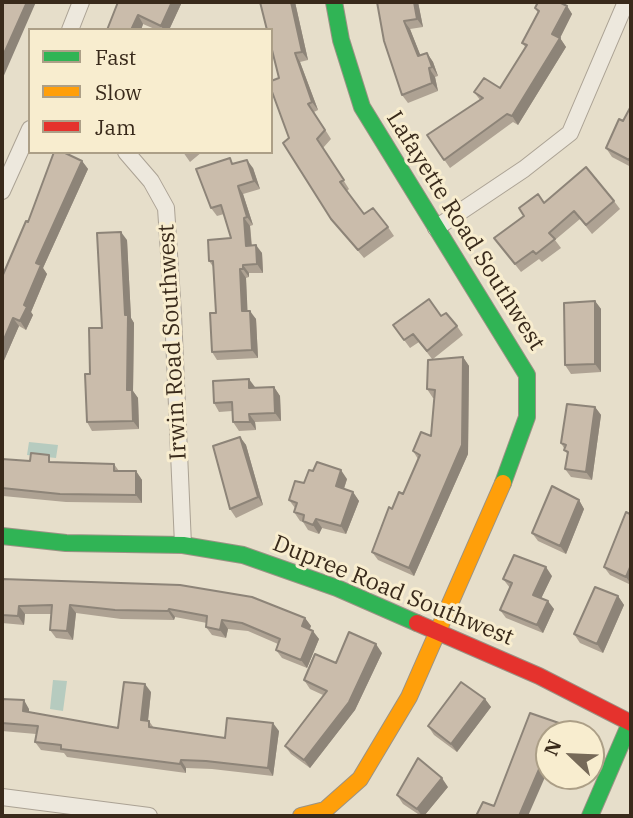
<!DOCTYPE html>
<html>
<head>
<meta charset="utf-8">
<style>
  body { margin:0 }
  #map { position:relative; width:633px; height:818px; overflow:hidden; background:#e6deca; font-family:"IBM Plex Serif",serif }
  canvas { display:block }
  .frame { position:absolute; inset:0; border:4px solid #392a1b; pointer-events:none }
  .legend { position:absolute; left:28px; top:28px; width:245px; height:126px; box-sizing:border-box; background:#f8edcf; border:2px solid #ac9f87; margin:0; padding:9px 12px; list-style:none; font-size:21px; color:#392a1b }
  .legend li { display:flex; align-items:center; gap:14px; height:35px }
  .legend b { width:35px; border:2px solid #ac9f87 }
  .north { position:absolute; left:535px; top:720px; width:70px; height:70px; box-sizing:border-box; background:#f8edcf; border:2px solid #ac9f87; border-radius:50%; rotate:293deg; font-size:19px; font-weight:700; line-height:28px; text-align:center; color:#392a1b }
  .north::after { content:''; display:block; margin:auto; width:24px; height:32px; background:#766958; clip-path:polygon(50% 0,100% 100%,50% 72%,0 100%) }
</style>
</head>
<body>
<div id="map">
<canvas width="633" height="818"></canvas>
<div class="frame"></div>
<ul class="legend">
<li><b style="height:9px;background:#30b455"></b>Fast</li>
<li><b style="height:9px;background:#ff9f0a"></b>Slow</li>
<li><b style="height:9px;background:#e5322d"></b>Jam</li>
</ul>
<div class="north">N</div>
</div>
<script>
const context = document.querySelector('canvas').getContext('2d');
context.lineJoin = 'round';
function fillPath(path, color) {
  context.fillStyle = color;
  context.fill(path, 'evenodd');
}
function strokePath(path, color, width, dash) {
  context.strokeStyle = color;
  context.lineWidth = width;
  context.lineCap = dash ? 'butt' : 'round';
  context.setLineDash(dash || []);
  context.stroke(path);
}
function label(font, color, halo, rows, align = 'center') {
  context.font = font + ' "IBM Plex Serif",serif';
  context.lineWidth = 6;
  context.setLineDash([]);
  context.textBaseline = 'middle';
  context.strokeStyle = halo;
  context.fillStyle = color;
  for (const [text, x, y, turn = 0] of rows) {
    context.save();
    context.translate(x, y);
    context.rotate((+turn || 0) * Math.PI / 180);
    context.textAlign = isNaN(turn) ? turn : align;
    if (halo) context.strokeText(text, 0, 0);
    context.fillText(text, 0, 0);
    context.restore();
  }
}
fillPath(new Path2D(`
  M29 442 58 445 56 458 27 455Z
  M53 680 67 681 63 711 50 709Z`), '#b6cbbf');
const street = new Path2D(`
  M70 30 81 2
  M126 152 151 181 166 208 173 314 183 545
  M2 191 30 129
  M436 228 524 169 570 133 626 2
  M2 797 149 816`);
const fast = new Path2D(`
  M334 2 341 40 362 107 527 375V417L503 483
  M2 536 66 543 183 545 243 555 337 588 417 623
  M590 816 631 721`);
const slow = new Path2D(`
  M301 816 325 810 360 779 409 697 503 483`);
const jam = new Path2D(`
  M417 623 539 676 631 723`);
strokePath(street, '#aba294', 18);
strokePath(fast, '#9a9284', 18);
strokePath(slow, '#9a9284', 18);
strokePath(jam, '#9a9284', 18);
strokePath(street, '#ede8dd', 16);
strokePath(fast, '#30b455', 16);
strokePath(slow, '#ff9f0a', 16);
strokePath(jam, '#e5322d', 16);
fillPath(new Path2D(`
  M118 2H182L169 30H157L143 24 141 30H107Z
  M260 2H295L308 60 300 62 318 110 314 112 331 139 323 148 349 189 347 191 364 214 388 227 394 236 364 258 331 219 289 138 279 78Z
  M377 2H418L423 27 410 29 420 55 427 53 433 62 438 76 435 77 438 91 408 103 402 95Z
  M567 6 572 14 560 38 566 47 518 125 513 122 450 168 427 135 480 100 474 92 500 88 526 48 522 43 538 13 535 8Z
  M631 106V167L612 157 606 148 623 121Z
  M183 152H202L190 162Z
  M82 161 88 169 43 268 47 274 31 312 33 315 26 330 19 326 2 365V277Z
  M234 164 253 168 260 189 243 194 253 225 250 226 252 245 262 253 263 273H249V277L246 278 247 311 256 319 258 358 217 360 212 352 216 313 214 268 209 261 231 238 224 214 217 216 211 208Z
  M614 201 620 209 592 234 580 219 555 240 561 248 542 262 539 259 521 272 494 238 544 203Z
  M127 240 131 318 134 323 133 391 138 398 139 429 92 431 87 422 90 374 102 328Z
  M595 301 601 309V372L571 374 565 365Z
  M442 316 457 326 463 335 433 359 463 357 469 366 468 454 414 576 378 560 372 552 392 509 403 494 418 459 413 451 431 436 435 398H433L427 389 432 359 419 342 410 348 393 325Z
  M274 387 280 396 281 421 255 422 256 430 239 431 233 422 232 411 219 412 214 403 255 388Z
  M595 407 601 415 592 480 571 477 565 469 568 455 561 443Z
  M240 437 246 445 263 505 236 518 230 509Z
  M2 459 30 461 114 464 119 471H136L142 480V503L66 502 3 496Z
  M313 471 347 479 344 489 353 492 359 501 346 534 322 528 319 534 308 530 303 522 300 521 294 512 295 508 289 500Z
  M579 500 584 509 566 554 538 541 532 533Z
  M631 511V585L610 575 604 567Z
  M552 576 541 598 554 609 543 633 506 618 500 610 510 588 503 579Z
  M2 579 305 618 311 626 310 629 319 639 307 668 282 658 276 650 278 644 248 631 228 629 226 638 212 635 206 627 207 623 175 617 174 620 121 619 76 613 73 640 56 638 50 630 51 614H25L24 625 2 623Z
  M618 596 624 605 603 653 580 643 574 634Z
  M382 653 355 710 310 768 291 754 285 746 323 695 310 689 304 680 336 663Z
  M151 692 148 721H149L154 728 225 738 279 731 273 776 212 769 186 768V773L67 757 64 753 41 750 35 742 36 734 2 731V699L29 709V712L118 728Z
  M485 699 491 707 457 752 434 735 428 726Z
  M448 787 424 816H421L403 804 397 795Z`), '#aea293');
fillPath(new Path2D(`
  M27 2H36L2 80V58Z
  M172 2H182L169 30H164L161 26Z
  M291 2H295L308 60 302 52Z
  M414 2H418L423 27 417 19Z
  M567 6 572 14 559 40 560 38 566 47 518 125 512 116Z
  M138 15 143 24 141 30H131Z
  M404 21 410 29 424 64 418 56Z
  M295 53 300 62 318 110 312 102Z
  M427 53 433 62 438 76 432 67Z
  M429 68 435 77 438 91 432 83Z
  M247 160 253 168 260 189 254 181Z
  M82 161 88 169 43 268 47 274 31 312 33 315 26 330 20 321 36 263Z
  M238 186 243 194 253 225 247 217Z
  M244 218 250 226 252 254 246 246Z
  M121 232 127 240 131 318 134 323 133 391 138 398 139 429 133 421 127 390 125 315Z
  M256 245 262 253 263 273 257 264Z
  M243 265 249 273V277L243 269Z
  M240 269 246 278 248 320 242 311Z
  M595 301 601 309V372L595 364Z
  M250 311 256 319 258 358 252 350Z
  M13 318 19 326 2 365V344Z
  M463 357 469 366 468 454 414 576 409 568Z
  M249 379 255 387V397L249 388Z
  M274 387 280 396 281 421 275 413Z
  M595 407 601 415 592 480 586 472Z
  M249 414 255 422 256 430 250 422Z
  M240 437 246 445 263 505 258 497Z
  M341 470 347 479 342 494 336 486Z
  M136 471 142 480V503L136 495Z
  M353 492 359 501 346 534 341 526Z
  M579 500 584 509 566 554 560 546Z
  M316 519 322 528 319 534 313 525Z
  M631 565V584L626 577Z
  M546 567 552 576 539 603 533 595Z
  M618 596 624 605 603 653 597 644Z
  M548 601 554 609 543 633 537 625Z
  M70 605 76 613 73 640 67 631Z
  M19 606 25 614 24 625 18 616Z
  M169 609 175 617 174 620 168 611Z
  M305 618 311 626 307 634 302 626Z
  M222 620 228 629 226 638 220 630Z
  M313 631 319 639 307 668 301 660Z
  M376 644 382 653 355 710 310 768 304 760Z
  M145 684 151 692 147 729 141 720Z
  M485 699 491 707 457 752 451 744Z
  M24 700 29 709V720L23 711Z
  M273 723 279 731 273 776 268 768Z
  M559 723 565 732 564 734H554Z
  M549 746V768L528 816H519Z
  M181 760 186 768V773L180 764Z
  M442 778 448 787 424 816H422L417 809Z`), '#8d8478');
const building = new Path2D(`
  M2 2H27L2 58Z
  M118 2H172L161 26 138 15 131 30H107Z
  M260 2H291L302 52 295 53 312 102 308 104 325 130 317 139 344 180 340 182 364 214 373 208 388 227 358 250 331 219 283 143 289 138 271 89V81L279 78 271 46V30H267Z
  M377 2H414L417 19 404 21 418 56 427 53 432 67 429 68 432 83 402 95 384 41Z
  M538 2H559L567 6 552 34 560 38 512 116 507 114 444 160 427 135 483 98 474 92 484 78 500 88 527 45 522 43 539 11 535 8Z
  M631 106V155L629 160 606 148 619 119 623 121Z
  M54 152H63L82 161 36 263 41 265 24 305 27 307 20 321 13 318 2 344V277L26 221 28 222Z
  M230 158 232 164 247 160 254 181 238 186 247 217 244 218 246 246 256 245 257 264 243 265V269H240L242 311H250L252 350 212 352 210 313H216L213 261H209L208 240 231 238 221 205 211 208 196 169Z
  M586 167 614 201 586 225 574 211 549 233 555 239 536 254 533 251 515 264 494 238 524 216 519 208 538 194 544 203Z
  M121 232 125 315H128L127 390H132L133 421 87 422 85 374H90L89 328H102L97 233Z
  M429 299 441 316 446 313 457 326 427 351 413 334 404 340 393 325Z
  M595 301V364L565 365 564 303Z
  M463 357 462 445 409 568 372 552 389 507 392 509 399 492 403 494 420 455 413 451 421 432 431 436 435 390 427 389 428 360Z
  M249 379V388L274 387 275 413 249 414 250 422H233L232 402 214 403 213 381Z
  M567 404 595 407 586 472 565 469 568 452 564 450 566 445 561 443Z
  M240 437 258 497 230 509 213 446Z
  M31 453 49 455V462L114 464V471H136V495L60 494 2 488V459L30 461Z
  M317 462 341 470 336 486 353 492 341 526 316 519 313 525 303 521 304 515 294 512 297 503 289 500 295 481 304 483 309 470 313 471Z
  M552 486 579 500 560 546 532 533Z
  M631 511V565L626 577 604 567 626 512 630 514Z
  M514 555 546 567 533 595 548 601 537 625 500 610 512 583 503 579Z
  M2 579 180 585 252 597 305 618 302 626 313 631 301 660 276 650 280 639 242 623 222 620 220 630 206 627 207 616 169 609 168 611 115 610 70 605 67 631 50 630 52 605 19 606 18 616 2 615Z
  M595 587 618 596 597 644 574 634Z
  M349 632 376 644 349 702 304 760 285 746 327 691 304 680 315 654 336 663Z
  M124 682 145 684 141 720 149 721V727L225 738 227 718 273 723 268 768 206 761 181 760 180 764 61 749V745L35 742 38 726 2 723V699L24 700 23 711 118 728Z
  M461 682 485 699 451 744 428 726Z
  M530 713 559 723 554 734H549V746L519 816H476L483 802 494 806Z
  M418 758 442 778 417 809 397 795Z`);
fillPath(building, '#cabcab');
strokePath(building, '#8d8478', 2);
label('23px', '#392a1b', '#f8edcf', [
  ["Lafayette Road Southwest",465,231,58],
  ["Irwin Road Southwest",173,342,-93],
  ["Dupree Road Southwest",393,591,22]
]);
</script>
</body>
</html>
